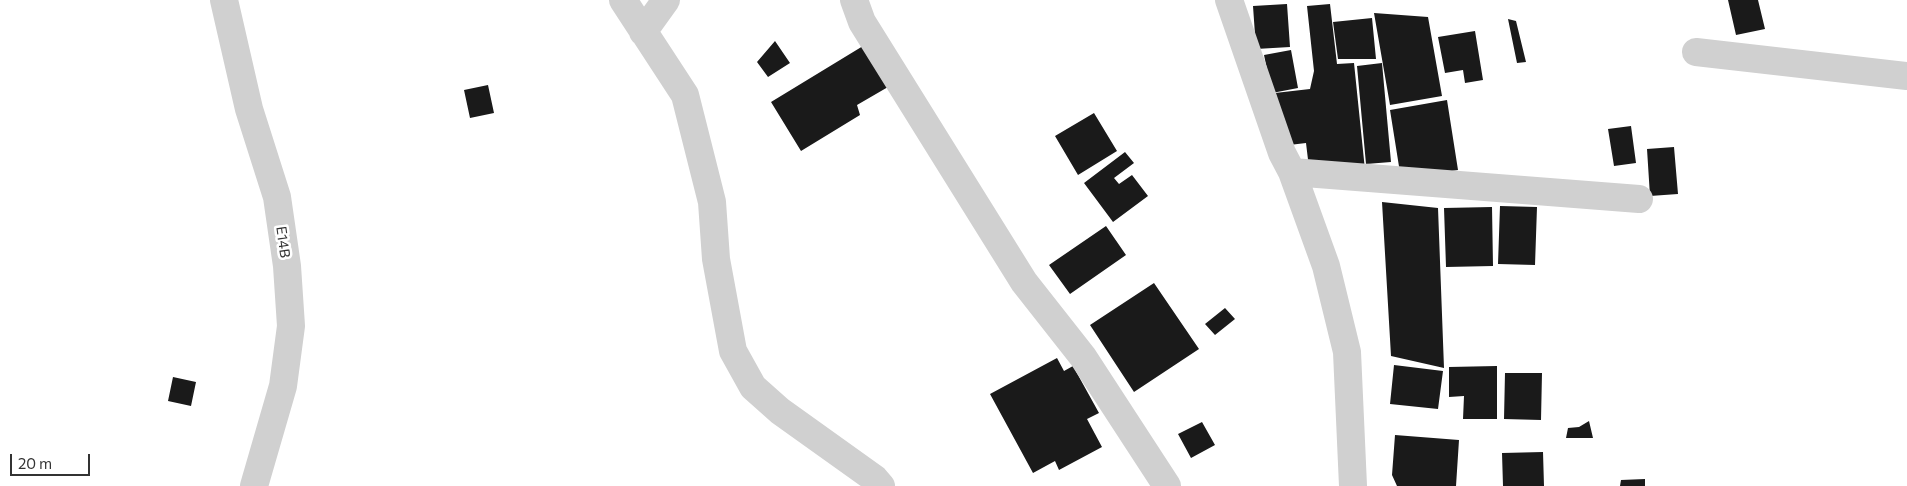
<!DOCTYPE html>
<html>
<head>
<meta charset="utf-8">
<style>
  body { margin:0 }
  #map { position:relative; width:1907px; height:486px; overflow:hidden; background:#fff; font-family:Commissioner,sans-serif }
  canvas { display:block }
  .scale { position:absolute; left:10px; top:454px; width:80px; height:22px; box-sizing:border-box; border:2px solid #333; border-top:0; padding-left:6px; font-size:15px; line-height:18px; white-space:nowrap; color:#333; -webkit-text-stroke:4px #fff; paint-order:stroke }
</style>
</head>
<body>
<div id="map">
<canvas width="1907" height="486"></canvas>
<div class="scale">20 m</div>
</div>
<script>
const context = document.querySelector('canvas').getContext('2d');
context.lineJoin = 'round';
function fillPath(path, color) {
  context.fillStyle = color;
  context.fill(path, 'evenodd');
}
function strokePath(path, color, width, dash) {
  context.strokeStyle = color;
  context.lineWidth = width;
  context.lineCap = dash ? 'butt' : 'round';
  context.setLineDash(dash || []);
  context.stroke(path);
}
function label(font, color, halo, rows, align = 'center') {
  context.font = font + ' Commissioner,sans-serif';
  context.lineWidth = 5;
  context.setLineDash([]);
  context.textBaseline = 'middle';
  context.strokeStyle = halo;
  context.fillStyle = color;
  for (const [text, x, y, turn = 0] of rows) {
    context.save();
    context.translate(x, y);
    context.rotate((+turn || 0) * Math.PI / 180);
    context.textAlign = isNaN(turn) ? turn : align;
    if (halo) context.strokeText(text, 0, 0);
    context.fillText(text, 0, 0);
    context.restore();
  }
}
fillPath(new Path2D(`
  M1728 0H1758L1765 29 1736 35Z
  M1287 4 1290 47 1256 49 1253 6Z
  M1330 4 1337 64 1354 63 1365 170 1310 176 1306 143 1281 146 1275 93 1310 89 1314 71 1307 6Z
  M1374 13 1428 17 1442 96 1390 105Z
  M1372 18 1376 59H1338L1333 22Z
  M1508 19 1516 21 1526 62 1517 63Z
  M1475 31 1483 80 1465 83 1463 70 1445 73 1438 37Z
  M775 41 790 63 768 77 757 62Z
  M863 46 888 87 857 105 860 115 801 151 771 102Z
  M1291 50 1298 88 1272 93 1264 55Z
  M1382 63 1391 162 1366 164 1357 66Z
  M488 85 494 113 470 118 464 90Z
  M1447 100 1458 170 1401 179 1390 110Z
  M1094 113 1117 151 1078 175 1055 136Z
  M1631 126 1636 163 1614 166 1608 129Z
  M1674 147 1678 194 1650 196 1647 149Z
  M1125 152 1134 163 1114 178 1119 184 1132 175 1148 196 1113 222 1084 183Z
  M1382 202 1438 208 1444 368 1391 356Z
  M1500 206 1537 207 1535 265 1498 264Z
  M1492 207 1493 266 1446 267 1444 208Z
  M1106 226 1126 255 1070 294 1049 265Z
  M1154 283 1199 349 1134 392 1090 325Z
  M1225 308 1235 319 1215 335 1205 324Z
  M1057 358 1064 371 1073 366 1099 413 1087 419 1102 447 1059 470 1055 461 1033 473 990 394Z
  M1394 365 1443 371 1438 409 1390 404Z
  M1497 366V419H1463L1464 396 1449 397V367Z
  M1505 373H1542L1541 420 1504 419Z
  M173 377 196 382 191 406 168 401Z
  M1589 421 1593 438H1566L1568 428 1579 427Z
  M1202 422 1215 445 1191 458 1178 434Z
  M1395 435 1459 440 1456 486H1397L1392 475Z
  M1543 452 1544 486H1503L1502 453Z
  M1645 479V486H1620L1621 480Z`), '#1a1a1a');
strokePath(new Path2D(`
  M224 0 249 109 277 197 287 266 291 326 283 386 254 486
  M623 0 685 95 712 202 716 259 733 351 753 387 780 411 875 479 881 486
  M854 0 862 22 1024 282 1083 357 1167 486
  M1229 0 1282 153 1292 172 1326 266 1347 352 1353 486
  M643 32 666 0
  M1696 52 1907 76
  M1292 172 1639 199`), '#d0d0d0', 28);
label('14px', '#333', '#fff', [
  ["E14B",283,242,82]
]);
</script>
</body>
</html>
